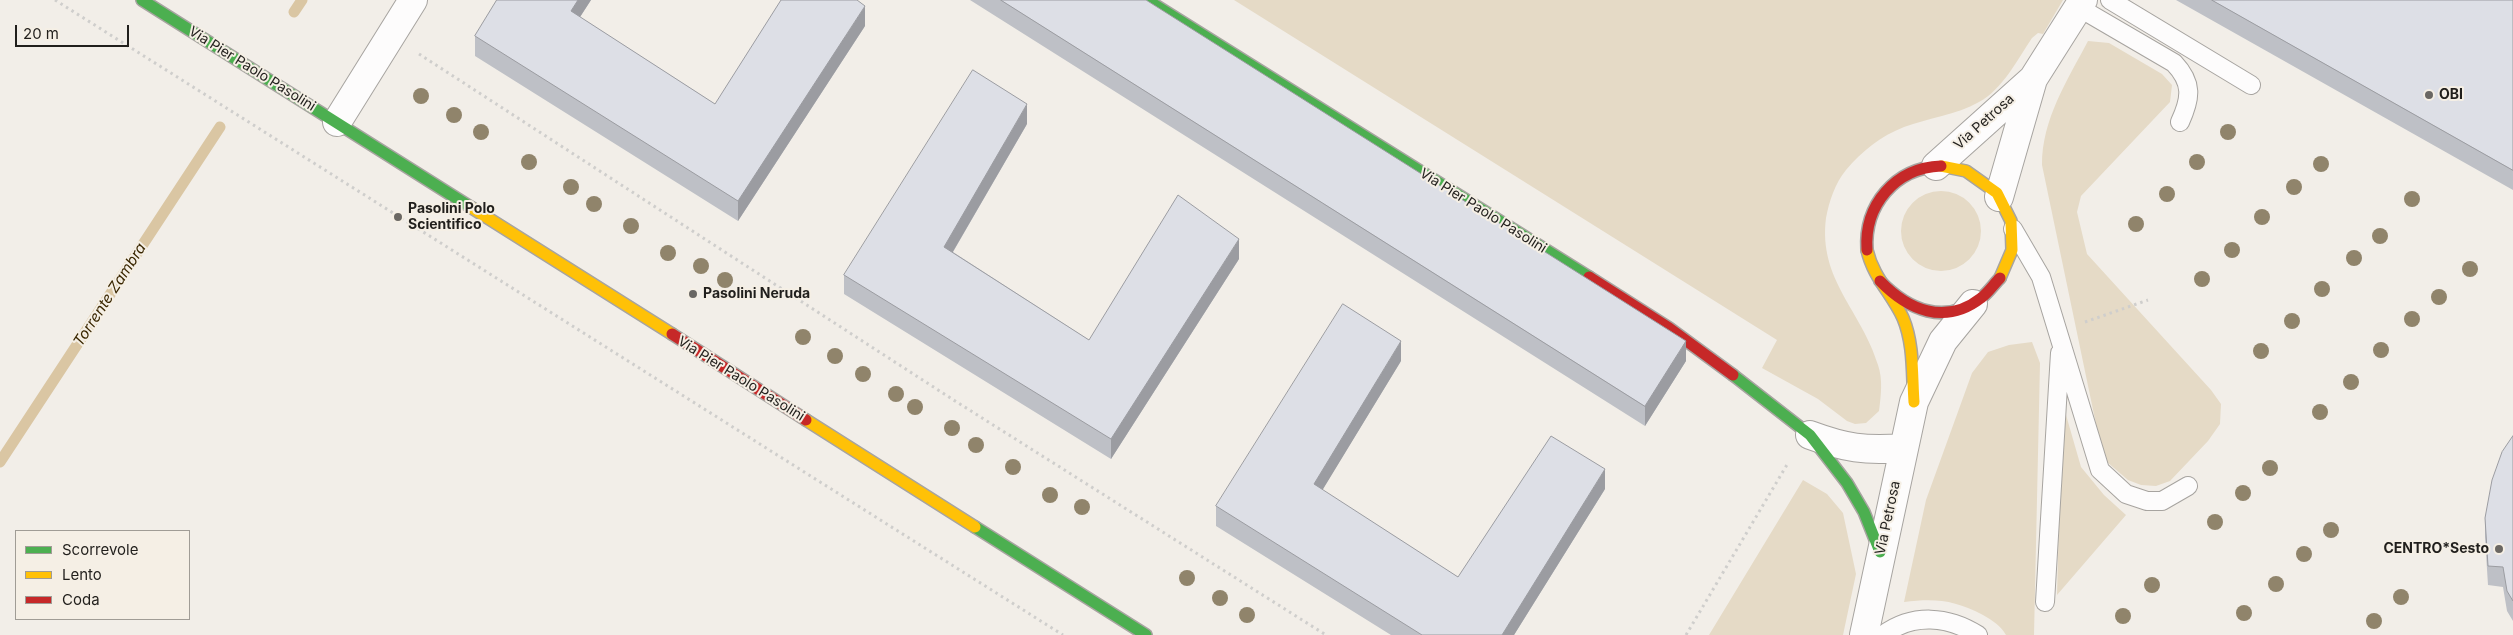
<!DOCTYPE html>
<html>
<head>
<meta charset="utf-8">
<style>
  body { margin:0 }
  #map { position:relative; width:2513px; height:635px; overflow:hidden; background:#f2eee8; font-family:Inter,sans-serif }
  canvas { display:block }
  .legend { position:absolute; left:15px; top:530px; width:175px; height:90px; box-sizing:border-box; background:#f5efe5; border:1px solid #a09c95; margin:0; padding:6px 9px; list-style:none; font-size:15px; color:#211f1c }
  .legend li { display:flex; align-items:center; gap:10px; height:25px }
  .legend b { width:25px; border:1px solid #a09c95 }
  .scale { position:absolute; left:15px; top:25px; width:114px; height:22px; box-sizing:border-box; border:2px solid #211f1c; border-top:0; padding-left:6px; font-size:15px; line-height:18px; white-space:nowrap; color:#211f1c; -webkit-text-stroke:4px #f5efe5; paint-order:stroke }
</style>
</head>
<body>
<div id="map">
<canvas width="2513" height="635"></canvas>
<ul class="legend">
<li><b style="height:6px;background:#4caf50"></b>Scorrevole</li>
<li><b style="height:6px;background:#ffc107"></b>Lento</li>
<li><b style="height:6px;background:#c62828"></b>Coda</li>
</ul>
<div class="scale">20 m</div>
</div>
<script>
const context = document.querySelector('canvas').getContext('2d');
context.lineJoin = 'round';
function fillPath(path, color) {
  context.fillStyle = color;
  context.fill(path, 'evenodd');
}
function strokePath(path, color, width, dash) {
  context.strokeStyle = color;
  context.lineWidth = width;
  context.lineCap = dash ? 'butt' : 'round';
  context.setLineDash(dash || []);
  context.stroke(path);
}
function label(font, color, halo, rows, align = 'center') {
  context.font = font + ' Inter,sans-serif';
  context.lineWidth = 4;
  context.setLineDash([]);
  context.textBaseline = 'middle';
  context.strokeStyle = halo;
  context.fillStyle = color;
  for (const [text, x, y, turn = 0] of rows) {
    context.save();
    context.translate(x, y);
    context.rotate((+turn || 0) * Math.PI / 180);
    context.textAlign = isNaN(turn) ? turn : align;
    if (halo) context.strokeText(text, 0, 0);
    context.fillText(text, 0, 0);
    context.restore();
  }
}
fillPath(new Path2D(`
  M1234 0H2063L2043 34 2038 33 2032 38C2017 60 2003 89 1979 102 1956 115 1928 118 1904 127 1881 136 1862 151 1846 170 1835 183 1829 202 1826 218 1818 280 1862 311 1878 365 1883 379 1881 396 1879 411L1866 423 1855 424 1847 421 1818 399 1762 368 1777 340Z
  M2088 41 2109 43 2162 74 2172 85 2170 102 2081 196 2077 212 2087 254 2211 390 2221 404 2220 424 2208 441 2170 481 2156 486 2141 485 2128 480 2107 462 2101 448 2042 165C2042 119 2067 81 2088 41Z
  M1901 231a40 40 0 1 1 80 0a40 40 0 1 1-80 0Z
  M2032 342 2040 363 2034 635H2006C2001 626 1992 620 1983 615 1955 600 1935 598 1904 602L1926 500 1972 373 1988 352 2009 345Z
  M2062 401 2081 467 2104 495 2126 515 2057 595Z
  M1803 480 1827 494 1843 513 1856 574 1843 635H1709Z`), '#e5dac6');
strokePath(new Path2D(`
  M294 12 302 0
  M0 462 220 127`), '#dac6a3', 11);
const lane = new Path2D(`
  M2110 0 2251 85
  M2078 7 2174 63C2193 83 2191 98 2180 122
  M2013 229 2041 277 2100 470 2126 494 2147 501H2162L2188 486
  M2045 602 2060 353
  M1883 635C1913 613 1948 616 1978 635`);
const street = new Path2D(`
  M337 122 413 0
  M1936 166 2033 79 2083 0
  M1999 197 2033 79
  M1810 435C1845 448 1865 451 1903 448
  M1864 635 1914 402 1943 341 1973 304`);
const fast = new Path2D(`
  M142 0 472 208
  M1147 0 1589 277
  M1733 375 1810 435 1847 483 1864 512 1880 552
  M975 527 1146 635`);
const slow = new Path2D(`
  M1941 166 1966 171 1997 193 2011 221 2012 250 2000 278
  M472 208 672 334
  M1867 250C1873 277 1892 294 1903 318 1914 344 1912 374 1914 402
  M806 420 975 527`);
const jam = new Path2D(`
  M1867 250C1864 205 1895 168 1941 166
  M1589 277 1669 328 1733 375
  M1880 281C1908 310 1945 326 1981 298 1988 293 1994 284 2000 278
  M672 334 806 420`);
strokePath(lane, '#a7a4a0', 20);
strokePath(street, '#a7a4a0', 30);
strokePath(fast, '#a7a4a0', 14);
strokePath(slow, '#a7a4a0', 14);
strokePath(jam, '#a7a4a0', 14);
strokePath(new Path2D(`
  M55 0 1063 635
  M419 54 952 399 1326 635
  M2085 322 2148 300
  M1686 635 1788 463`), '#cfcecc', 3, [2.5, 4]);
strokePath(lane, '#fdfcfc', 18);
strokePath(street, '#fdfcfc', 28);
strokePath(fast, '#4caf50', 11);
strokePath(slow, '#ffc107', 11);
strokePath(jam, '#c62828', 11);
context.fillStyle = '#90846b';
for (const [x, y] of [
  [421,96],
  [454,115],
  [481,132],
  [2228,132],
  [529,162],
  [2197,162],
  [2321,164],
  [571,187],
  [2294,187],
  [2167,194],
  [2412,199],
  [594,204],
  [2262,217],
  [2136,224],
  [631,226],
  [2380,236],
  [2232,250],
  [668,253],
  [2354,258],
  [701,266],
  [2470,269],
  [2202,279],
  [725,280],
  [2322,289],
  [2439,297],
  [2412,319],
  [2292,321],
  [803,337],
  [2381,350],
  [2261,351],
  [835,356],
  [863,374],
  [2351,382],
  [896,394],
  [915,407],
  [2320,412],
  [952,428],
  [976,445],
  [1013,467],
  [2270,468],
  [2243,493],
  [1050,495],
  [1082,507],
  [2215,522],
  [2331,530],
  [2304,554],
  [1187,578],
  [2276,584],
  [2152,585],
  [2401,597],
  [1220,598],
  [2244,613],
  [1247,615],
  [2123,616],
  [2374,621]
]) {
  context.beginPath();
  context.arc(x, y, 8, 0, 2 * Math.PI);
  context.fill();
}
fillPath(new Path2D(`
  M497 0H591L580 17 715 104 865 26 738 221 475 56V36Z
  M970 0H1146L1686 361 1645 426Z
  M2176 0H2513V190Z
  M1027 124 953 252 1089 340 1239 259 1111 459 844 294V275Z
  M1401 361 1322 490 1458 577 1605 489 1514 635H1391L1216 526V506Z
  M2513 436V621L2507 611 2503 587 2488 585 2485 537V518Z`), '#bec0c6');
fillPath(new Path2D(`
  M578 0H591L571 31V11Z
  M865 6V26L738 221V201Z
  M1027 104V124L944 267V247Z
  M1239 239V259L1111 459V439Z
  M1401 341V361L1314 504V484Z
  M1686 341V361L1645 426V406Z
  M1605 469V489L1514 635H1502Z`), '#9b9ca1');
const building = new Path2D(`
  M497 0H578L571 11 715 104 781 0H857L865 6 738 201 475 36Z
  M1001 0H1146L1686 341 1645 406Z
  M2212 0H2513V170Z
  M973 70 1027 104 944 247 1089 340 1178 195 1239 239 1111 439 844 275Z
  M1343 304 1401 341 1314 484 1458 577 1551 436 1605 469 1502 635H1422L1216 506Z
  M2513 436V601L2507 591 2503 567 2488 566 2485 518 2492 480 2502 452Z`);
fillPath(building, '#dddfe6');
strokePath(building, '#9b9ca1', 1);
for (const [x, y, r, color] of [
  [2429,95,5,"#6a6763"],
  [398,217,5,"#6a6763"],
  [693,294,5,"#6a6763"],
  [2499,549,5,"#6a6763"]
]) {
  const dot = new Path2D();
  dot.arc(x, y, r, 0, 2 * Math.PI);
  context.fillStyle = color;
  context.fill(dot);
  strokePath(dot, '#f5efe5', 2);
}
label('14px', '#211f1c', '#f5efe5', [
  ["Via Pier Paolo Pasolini",252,69,32],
  ["Via Petrosa",1984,122,-42],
  ["Via Pier Paolo Pasolini",1483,211,32],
  ["Via Pier Paolo Pasolini",741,379,32],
  ["Via Petrosa",1888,518,-78]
]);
label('bold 14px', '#211f1c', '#f5efe5', [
  ["OBI",2439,95],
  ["Pasolini Polo",408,209],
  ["Scientifico",408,225],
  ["Pasolini Neruda",703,294],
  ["CENTRO*Sesto",2489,549,"right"]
], 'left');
label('italic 15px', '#392600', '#f5efe5', [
  ["Torrente Zambra",110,295,-57]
]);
</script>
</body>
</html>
